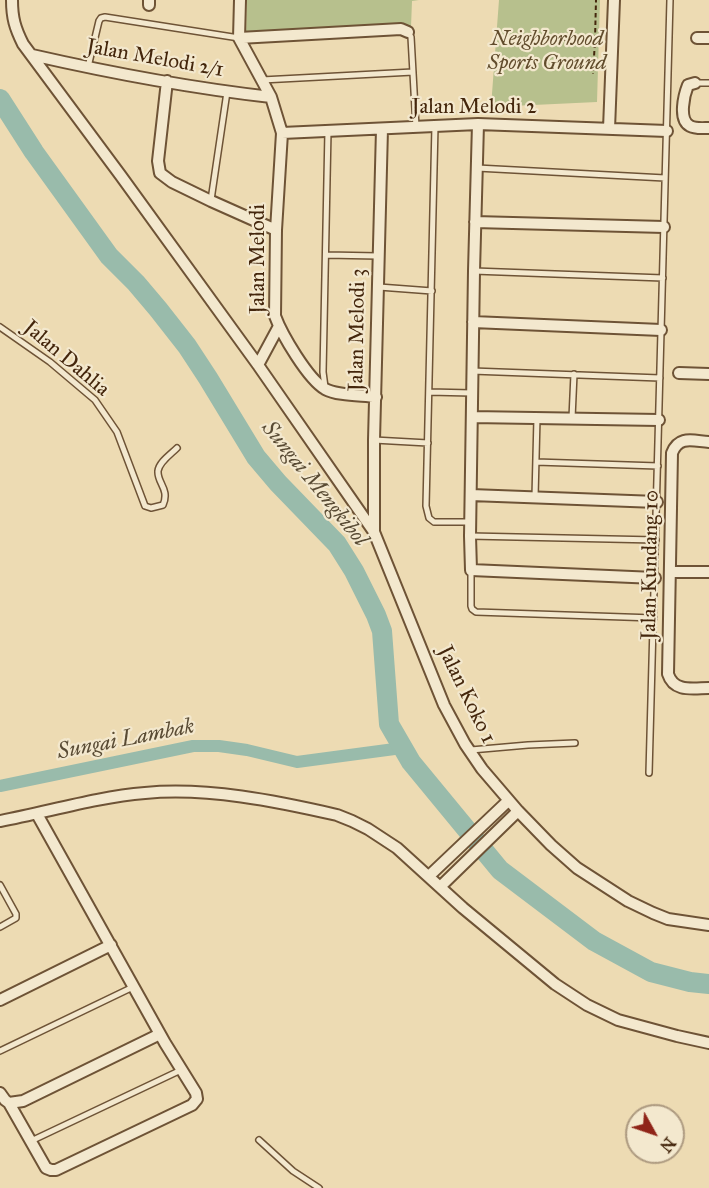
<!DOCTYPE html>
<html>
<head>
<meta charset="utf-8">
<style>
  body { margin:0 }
  #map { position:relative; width:709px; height:1188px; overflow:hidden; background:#eddbb3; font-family:"IM FELL Great Primer",serif }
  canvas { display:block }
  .north { position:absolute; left:625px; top:1104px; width:60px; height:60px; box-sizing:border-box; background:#f3e8ce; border:2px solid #ad9a80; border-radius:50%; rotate:130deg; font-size:16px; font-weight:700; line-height:24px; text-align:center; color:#44260c }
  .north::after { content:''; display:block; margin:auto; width:21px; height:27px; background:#8f2418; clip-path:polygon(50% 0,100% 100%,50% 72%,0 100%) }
</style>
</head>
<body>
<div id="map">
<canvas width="709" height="1188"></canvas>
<div class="north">N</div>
</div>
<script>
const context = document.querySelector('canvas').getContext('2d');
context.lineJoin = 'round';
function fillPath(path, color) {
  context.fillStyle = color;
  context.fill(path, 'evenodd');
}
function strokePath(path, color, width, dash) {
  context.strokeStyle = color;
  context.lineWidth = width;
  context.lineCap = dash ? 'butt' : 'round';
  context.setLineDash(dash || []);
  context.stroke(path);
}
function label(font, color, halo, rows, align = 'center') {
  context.font = font + ' "IM FELL Great Primer",serif';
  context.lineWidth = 4.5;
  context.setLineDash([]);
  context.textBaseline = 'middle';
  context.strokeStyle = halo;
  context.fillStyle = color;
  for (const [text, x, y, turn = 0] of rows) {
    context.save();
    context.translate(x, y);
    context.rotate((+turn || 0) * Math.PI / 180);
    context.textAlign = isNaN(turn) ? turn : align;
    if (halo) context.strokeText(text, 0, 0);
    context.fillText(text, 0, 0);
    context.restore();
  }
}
fillPath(new Path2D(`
  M247 0H419L412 1 411 27 246 34Z
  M499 0H600L597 102 491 107Z`), '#b7c08d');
strokePath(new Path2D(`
  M0 786 193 746H219L247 750 297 762 402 748`), '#99bbab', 12);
strokePath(new Path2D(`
  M0 99 34 152 109 256 136 283 158 309 187 346 208 378 256 457 278 483 337 544 354 571 376 615 382 631 389 724 411 762 500 870 594 941 651 972 690 982 709 984`), '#99bbab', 20);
const service = new Path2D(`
  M408 32 411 37 416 127
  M88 67 99 21 101 18 105 17 239 38
  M262 80 413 72
  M695 83H709
  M435 126 426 506 429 518 434 522H470
  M477 168 665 178
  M211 200 227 92
  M326 255 378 256
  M474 271 663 278
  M379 287 432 291
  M0 327 50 362 95 400 117 432 145 506 151 508 163 505C170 489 157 483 158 471 159 462 171 454 177 448
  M472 371 660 378
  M325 387 323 372 328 131
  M429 392 472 393
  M572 418 574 374
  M374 440 428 443
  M536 462 658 466
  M535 497 537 418
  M470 536 656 540
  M471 570V606L472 609 476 612 654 618
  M471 750 528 745 575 743
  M649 773 670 0
  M0 885 16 914V918L0 927
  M0 1051 133 987
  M259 1140 293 1171 319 1188
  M31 1141 181 1070`);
const minor = new Path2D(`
  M12 0C12 18 15 28 23 44L121 176 258 365 374 532 444 705 465 744 482 769 518 811 551 845 577 868 628 901 653 913 668 919 709 925
  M240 0 239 38 271 97 282 133 276 230 275 316C282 335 308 379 325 389 338 396 362 395 376 397
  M149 5V0
  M239 38 401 29 408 32
  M697 38H709
  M32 55C111 73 191 88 271 97
  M167 81 158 161 160 173 172 182 211 201 276 230
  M695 83 688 85C684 95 678 120 690 126 695 129 703 128 709 128
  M478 124 474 271 470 536 471 570 655 578
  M609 129 614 0
  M282 133 478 124 667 131
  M475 222 664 227
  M473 322 661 330
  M258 365 279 326
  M679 373 709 374
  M472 417 659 420
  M709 442C693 441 679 435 672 453L668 674C674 693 694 688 709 688
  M471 495 657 502
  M374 532V440L382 129
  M670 572H709
  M0 821C48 812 96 797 145 793 207 787 276 801 337 815L352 821 368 829 397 848 463 908 555 984 587 1005 618 1020 677 1036 709 1043
  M429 876 508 801
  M440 887 518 811
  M0 1000 111 945
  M0 1093 5 1100 9 1103 23 1101 160 1034
  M9 1103 46 1168 51 1170H56L192 1105 197 1099 196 1093 165 1043 37 814`);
strokePath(service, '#6e5336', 8);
strokePath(minor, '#6e5336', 14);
strokePath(new Path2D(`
  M561 40H595L593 74
  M595 40 596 0`), '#44260c', 2, [4.5, 3]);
strokePath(service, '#f3e8ce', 5);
strokePath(minor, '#f3e8ce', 10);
label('italic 21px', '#614c2c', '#f3e8ce', [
  ["Neighborhood",547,40],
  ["Sports Ground",547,64]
]);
label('21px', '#44260c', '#f3e8ce', [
  ["Jalan Melodi 2/1",155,59,10],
  ["Jalan Melodi 2",474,108],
  ["Jalan Melodi",259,259,-90],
  ["Jalan Melodi 3",358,330,-89],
  ["Jalan Dahlia",66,359,40],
  ["Jalan Kundang 10",651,565,-89],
  ["Jalan Koko 1",466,695,64]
]);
label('italic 22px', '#594b34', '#f3e8ce', [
  ["Sungai Mengkibol",314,484,51],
  ["Sungai Lambak",126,740,-11]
]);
</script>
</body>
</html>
